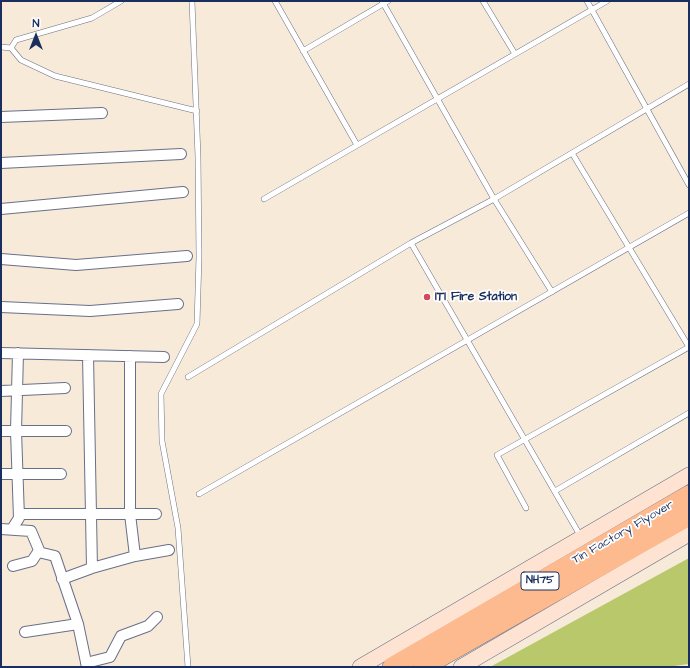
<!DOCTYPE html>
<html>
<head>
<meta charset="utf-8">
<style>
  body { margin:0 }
  #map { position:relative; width:690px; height:668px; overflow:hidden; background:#f8ead8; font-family:"Architects Daughter",sans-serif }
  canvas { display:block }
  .frame { position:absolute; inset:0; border:2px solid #1b2f5e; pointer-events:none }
  .north { position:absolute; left:16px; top:16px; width:40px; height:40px; -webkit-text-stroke:3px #fff; paint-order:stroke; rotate:0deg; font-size:11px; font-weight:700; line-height:16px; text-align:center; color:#1b2f5e }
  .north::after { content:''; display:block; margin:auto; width:14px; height:18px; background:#1b2f5e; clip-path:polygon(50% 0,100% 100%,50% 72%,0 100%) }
</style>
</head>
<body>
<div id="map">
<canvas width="690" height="668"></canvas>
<div class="frame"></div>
<div class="north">N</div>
</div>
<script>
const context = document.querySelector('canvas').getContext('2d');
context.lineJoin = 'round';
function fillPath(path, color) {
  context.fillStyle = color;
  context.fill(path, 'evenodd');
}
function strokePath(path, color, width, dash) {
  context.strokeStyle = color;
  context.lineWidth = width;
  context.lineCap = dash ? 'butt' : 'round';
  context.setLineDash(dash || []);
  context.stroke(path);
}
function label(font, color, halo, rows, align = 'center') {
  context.font = font + ' "Architects Daughter",sans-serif';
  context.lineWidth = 3.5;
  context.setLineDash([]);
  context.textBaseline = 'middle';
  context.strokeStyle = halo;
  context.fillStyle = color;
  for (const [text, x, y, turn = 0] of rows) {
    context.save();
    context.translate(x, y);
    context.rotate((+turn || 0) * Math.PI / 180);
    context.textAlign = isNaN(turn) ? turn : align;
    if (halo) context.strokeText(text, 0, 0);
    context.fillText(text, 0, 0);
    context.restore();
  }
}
fillPath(new Path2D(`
  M689 558V664L667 667H490Z`), '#b9c86b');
const lane = new Path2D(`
  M121 1 92 18 16 40 11 48 21 60 55 76 197 111
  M275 1 357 145
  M382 1 494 199 552 292
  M483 1 515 54
  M587 1 689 185
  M1 47 11 48
  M303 51 388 1
  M572 153 689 347
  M264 199 607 1
  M411 243 581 537
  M188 377 411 243 494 199 689 84
  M555 491 689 413
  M199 494 689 213
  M526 508 497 455 689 347
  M188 667 178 528 162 441 161 394 197 324 199 257 198 157 192 1`);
const street = new Path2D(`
  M1 117 102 113
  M1 163 181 154
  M1 209 183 192
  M1 259 76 265 187 256
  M1 307 90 311 178 304
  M1 353 164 357
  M130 356V514L135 556
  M1 391 65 388
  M1 431H66
  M1 474H61
  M19 514H156
  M1 529 31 531 39 550 38 552 55 556 78 624 87 667
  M12 529 19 518 16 431 18 353
  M13 566 32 561 38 552
  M92 568 135 556 169 550
  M62 579 92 568 88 355
  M25 632 78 624
  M86 663 110 657 121 636 148 626 157 617`);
const secondary = new Path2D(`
  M360 667 689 475
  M461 667 689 534`);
const highway = new Path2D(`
  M392 667 689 495
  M423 667 689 516`);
strokePath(lane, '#687089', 6);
strokePath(street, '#687089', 12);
strokePath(secondary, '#687089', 16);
strokePath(highway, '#687089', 20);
strokePath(lane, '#fff', 5);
strokePath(street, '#fff', 10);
strokePath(secondary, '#fee3d2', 15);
strokePath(highway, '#fcba8e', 19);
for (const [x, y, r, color] of [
  [427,297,4,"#d1495b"]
]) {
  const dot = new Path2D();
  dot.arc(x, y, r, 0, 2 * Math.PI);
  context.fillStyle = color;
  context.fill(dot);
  strokePath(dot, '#fff', 1.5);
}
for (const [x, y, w] of [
  [540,581,38]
]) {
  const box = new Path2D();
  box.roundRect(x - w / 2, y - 9, w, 18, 3);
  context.fillStyle = '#fff';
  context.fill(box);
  strokePath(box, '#1b2f5e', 1);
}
label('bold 11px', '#1b2f5e', null, [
  ["NH75",540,581]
]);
label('bold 12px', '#1b2f5e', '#fff', [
  ["ITI Fire Station",435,297]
], 'left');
label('12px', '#1b2f5e', '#fff', [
  ["Tin Factory Flyover",623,533,-30]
]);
</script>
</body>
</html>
